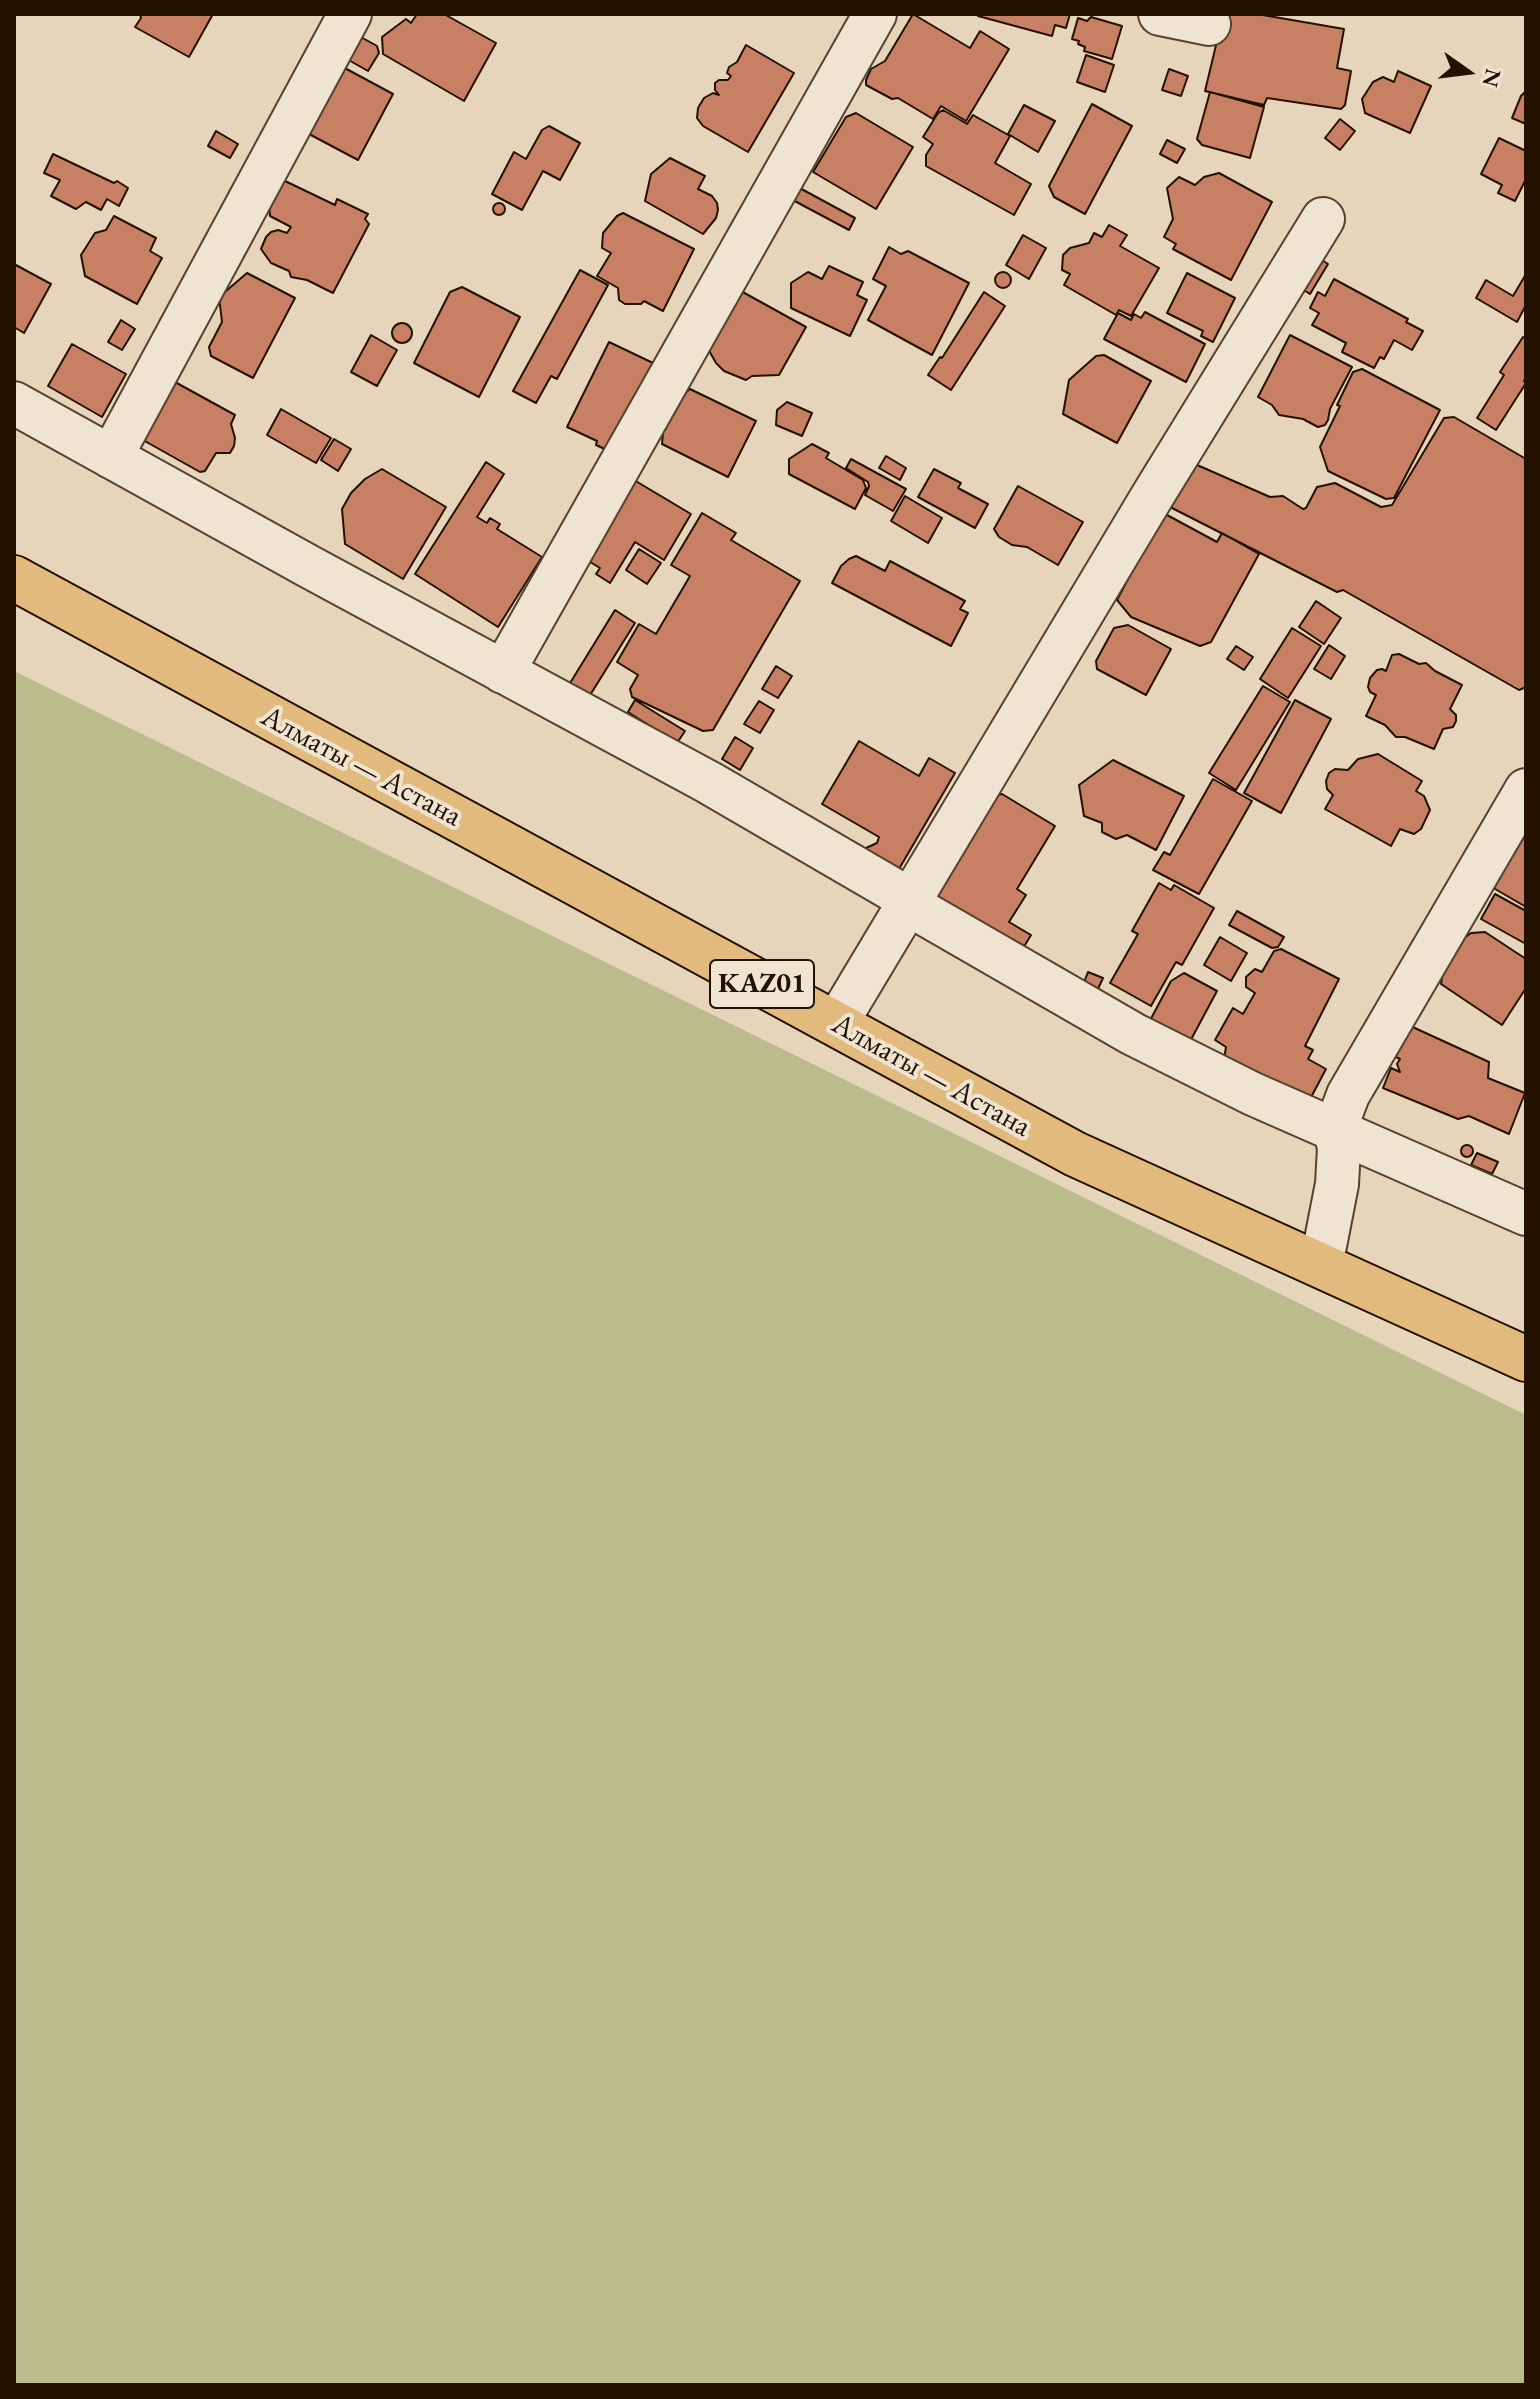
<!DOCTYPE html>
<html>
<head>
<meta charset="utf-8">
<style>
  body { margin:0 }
  #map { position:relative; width:1540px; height:2399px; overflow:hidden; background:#e6d5ba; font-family:"EB Garamond",serif }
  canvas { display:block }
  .frame { position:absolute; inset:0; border:16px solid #241100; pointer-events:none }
  .north { position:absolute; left:1428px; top:32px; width:80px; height:80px; -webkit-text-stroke:6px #efe4d2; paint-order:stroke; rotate:104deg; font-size:22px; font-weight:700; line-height:32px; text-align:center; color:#241100 }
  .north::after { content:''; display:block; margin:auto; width:28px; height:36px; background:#241100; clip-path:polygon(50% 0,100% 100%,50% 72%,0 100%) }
</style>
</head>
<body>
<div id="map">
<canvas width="1540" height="2399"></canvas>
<div class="frame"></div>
<div class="north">N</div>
</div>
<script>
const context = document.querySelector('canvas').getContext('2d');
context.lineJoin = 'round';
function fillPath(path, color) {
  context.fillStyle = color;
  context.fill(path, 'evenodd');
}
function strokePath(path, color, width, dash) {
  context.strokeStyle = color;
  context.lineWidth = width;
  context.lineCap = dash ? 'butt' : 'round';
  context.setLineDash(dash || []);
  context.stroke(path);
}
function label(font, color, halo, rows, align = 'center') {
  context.font = font + ' "EB Garamond",serif';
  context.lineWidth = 8;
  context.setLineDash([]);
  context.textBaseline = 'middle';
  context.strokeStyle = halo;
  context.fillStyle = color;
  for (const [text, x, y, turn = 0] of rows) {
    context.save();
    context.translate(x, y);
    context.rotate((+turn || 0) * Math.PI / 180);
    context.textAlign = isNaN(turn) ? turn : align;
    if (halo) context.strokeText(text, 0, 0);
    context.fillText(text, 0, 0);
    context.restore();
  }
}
fillPath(new Path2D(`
  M14 671 1526 1415V2385H14Z`), '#bbbc8b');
const building = new Path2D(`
  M140 14H213L189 57 135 27 141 18Z
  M417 14H444L496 43 464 101 383 54 382 37 406 19 411 23Z
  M913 14 970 48 980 31 1009 49 966 121 941 106 933 119 898 98 892 99 866 85V80L871 69 885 61Z
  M978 14H1070L1066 28 1055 25 1052 36 978 16Z
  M1226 14H1257L1344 29 1337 68 1351 71 1345 105 1341 109 1267 98 1264 105 1205 91 1223 16Z
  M1091 17 1122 26 1112 59 1084 51 1085 47 1078 44 1079 41 1072 39 1078 18 1087 21Z
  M359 36 377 46 379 53 368 71 345 58Z
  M746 45 794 73 748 152 703 126 697 118 698 108 704 98 713 93 719 95 715 90V83L719 80H728L731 76 727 73 729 67 737 62Z
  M1086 55 1114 65 1105 92 1077 82Z
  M341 66 393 94 358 160 309 134Z
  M1169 69 1188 76 1181 96 1162 90Z
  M1398 71 1431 86 1410 133 1365 113 1362 99 1373 82 1383 77 1394 82Z
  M1526 91V124L1512 118 1521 96Z
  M1210 92 1264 107 1250 158 1202 145 1197 139Z
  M1092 104 1132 126 1085 214 1054 197 1049 186Z
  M1024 105 1055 121 1038 152 1008 134Z
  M943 110 967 124 973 115 1010 136 995 163 1031 184 1014 215 926 166V155L933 144 923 137 938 113Z
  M856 113 913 147 876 209 813 172 846 117Z
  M1340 119 1355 131 1340 150 1325 138Z
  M549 126 580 143 560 180 543 171 522 210 492 194 514 152 526 159 542 130Z
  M216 131 238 144 230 158 208 146Z
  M1499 138 1526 151V179L1515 201 1498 193 1502 185 1481 174Z
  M1167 140 1185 149 1177 163 1160 154Z
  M53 154 114 183 117 181 128 188 119 206 107 199 101 210 86 202 76 209 51 196 60 180 44 173Z
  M670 158 705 176 698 189 712 196 717 203 718 210 716 218 703 234 645 201 651 174Z
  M1219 173 1272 202 1231 280 1173 249 1176 244 1164 237 1173 219 1167 188 1179 177 1195 185 1204 177Z
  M285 181 335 205 337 199 368 214 365 219 369 224 333 293 307 280 291 277 289 271 271 263 261 249 266 237 271 232 278 230 287 233 291 227 270 216 268 196Z
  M796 186 855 218 849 230 789 198Z
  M493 209a6 6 0 1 1 12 0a6 6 0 1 1-12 0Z
  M623 213 694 249 663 311 644 301 641 304H625L619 300 618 288 597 276 611 253 602 248 603 233 617 216Z
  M114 216 156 238 150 251 162 258 137 304 85 276 81 255 95 233 106 230Z
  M1109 225 1127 235 1120 246 1159 268 1131 316 1119 310 1116 315 1064 285 1070 274 1062 270 1063 255 1070 248 1089 243 1094 233 1102 237Z
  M1023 235 1046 248 1029 279 1006 265Z
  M889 247 901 254 908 251 969 283 932 355 868 320 886 286 873 279Z
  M1317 257 1328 264 1310 294 1299 287Z
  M14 264 51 284 24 333 14 327Z
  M829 266 863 282 857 295 867 300 850 336 791 308V283L808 272 822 279Z
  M580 270 608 285 557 379 551 376 536 403 513 391Z
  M995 280a8 8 0 1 1 16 0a8 8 0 1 1-16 0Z
  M247 273 295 298 253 378 211 356 209 347 222 322 219 297Z
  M1187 273 1235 298 1213 342 1201 336 1203 331 1167 313Z
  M1526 274V305L1517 322 1476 298 1486 280 1513 296Z
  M1334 279 1408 319 1406 322 1423 331 1412 350 1394 340 1384 359 1380 357 1374 368 1342 352 1346 343 1312 325 1319 313 1310 308 1318 292 1325 296Z
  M462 287 520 317 479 397 414 363 450 292Z
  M739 290 806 327 779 375 752 376 746 380 724 371 716 363 707 347Z
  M984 292 1005 306 951 390 928 375 940 357 942 358Z
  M1145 312 1205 344 1186 382 1104 339 1118 313 1131 320 1134 314 1141 318Z
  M121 320 135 329 122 350 108 342Z
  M392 333a10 10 0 1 1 20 0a10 10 0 1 1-20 0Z
  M371 335 397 350 377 386 351 372Z
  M1290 335 1352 367 1330 409 1328 420 1325 425 1318 427 1303 419 1279 415 1272 405 1258 397Z
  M1523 337 1526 339V378L1524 381 1526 383 1496 430 1477 418 1504 375 1500 372Z
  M609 342 653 363 609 451 596 445 597 441 567 427Z
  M72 344 126 374 102 417 48 386Z
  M1104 355 1151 381 1117 443 1063 414 1069 380 1096 356Z
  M1362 369 1440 410 1394 498 1386 499 1328 471 1320 447 1340 406 1337 405 1353 372Z
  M175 382 235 415 231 424 235 438 234 446 230 453H216L205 471 200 472 143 440Z
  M690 389 756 421 728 477 662 444 665 409Z
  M787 402 812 413 802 436 776 425 777 410Z
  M281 409 331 438 316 463 267 435Z
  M1454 417 1526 459V687L1519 690 1343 590 1337 592 1172 508 1171 498 1188 461 1270 497 1283 496 1303 509 1306 508 1317 487 1335 483 1381 507 1392 505 1444 418Z
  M334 439 351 449 338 471 321 460Z
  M812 444 829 453 826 458 863 480 866 488 855 509 789 474V459Z
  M886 456 906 468 900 480 879 468Z
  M851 459 906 489 893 511 865 495 869 486 868 482 846 468Z
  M486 462 504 474 477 517 487 523 490 518 500 524 497 529 542 557 498 627 415 574Z
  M382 469 446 507 403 579 345 544 342 509 351 493 365 479Z
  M934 469 961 483 958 488 988 504 975 528 918 497Z
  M629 477 691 514 664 560 635 542 610 583 596 574 600 568 582 557Z
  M1018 486 1083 522 1058 565 1027 547 1012 545 999 537 994 529Z
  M905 496 942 518 928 543 891 521Z
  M1154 508 1217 542 1222 533 1259 554 1211 642 1200 646 1131 617 1117 600 1147 543Z
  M702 513 736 533 731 540 800 581 713 730 703 731 632 697 630 689 638 675 617 662 639 624 656 634 690 576 671 565Z
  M639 549 661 563 647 584 626 570Z
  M856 556 885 571 890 561 965 601 960 609 968 613 951 646 832 583 841 566 849 559Z
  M1316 601 1341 618 1324 644 1299 627Z
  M615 610 635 623 587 700 567 688Z
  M1128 625 1171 649 1146 695 1097 669 1096 661 1114 628Z
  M1292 628 1321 646 1288 698 1260 679Z
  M1329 645 1345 656 1331 679 1314 669Z
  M1236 646 1253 657 1244 670 1227 659Z
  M1399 654 1419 664 1426 663 1435 671 1462 685 1450 709 1456 715V721L1453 727 1443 729 1434 749 1405 737H1396L1385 725 1366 716 1376 695 1370 692 1368 687 1370 678 1377 670 1382 669 1386 671 1392 655Z
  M776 666 792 676 778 698 762 689Z
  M1263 686 1290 702 1236 790 1209 773Z
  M635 700 685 731 677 743 628 712Z
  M1295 700 1331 719 1281 813 1244 793Z
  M759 701 774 710 760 733 744 724Z
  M735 737 753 748 740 770 722 759Z
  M859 741 919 776 929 758 955 773 892 881 864 856 866 848 877 843 879 837 822 804Z
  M1378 754 1422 781 1416 791 1424 796 1430 810 1421 829 1414 834 1400 829 1391 846 1325 809 1333 795 1327 789 1326 781 1329 773 1335 769 1348 770 1358 759Z
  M1113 760 1184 796 1156 850 1127 835 1116 839 1102 832V823L1084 816 1079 785Z
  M1213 779 1252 801 1199 894 1153 870 1164 852 1170 855Z
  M1002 794 1055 826 1017 889 1026 895 1009 922 1031 935 1016 960 923 903 987 797Z
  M1526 837V907L1490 886 1512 840Z
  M1159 883 1171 890 1174 885 1214 908 1182 965 1176 962 1151 1006 1110 983 1138 934 1132 931Z
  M1495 894 1526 911V944L1481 919Z
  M1237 911 1284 937 1278 947 1272 948 1229 925Z
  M1485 932 1526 959V988L1502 1025 1441 984 1446 952 1471 933Z
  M1220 937 1247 953 1231 981 1204 965Z
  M1281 949 1339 979 1305 1046 1313 1050 1308 1059 1326 1069 1308 1103 1224 1059 1226 1047 1215 1040 1233 1008 1243 1014 1255 993 1246 987V977L1255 969 1262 972 1274 951Z
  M1088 972 1103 978 1097 991 1083 985Z
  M1184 973 1217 991 1187 1047 1147 1026 1171 981Z
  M1406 1024 1489 1062 1488 1078 1525 1093 1509 1134 1469 1116 1458 1119 1383 1088 1391 1068 1400 1072 1397 1064 1400 1059 1385 1052Z
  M1461 1151a6 6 0 1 1 12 0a6 6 0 1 1-12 0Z
  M1477 1153 1498 1162 1492 1174 1471 1165Z`);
fillPath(building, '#c78063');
strokePath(building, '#241100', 2);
const street = new Path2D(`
  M1160 14 1209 24
  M14 403 308 566 708 782 909 899 925 914 1133 1034 1253 1094 1526 1214
  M111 457 350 14
  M503 672 875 14
  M836 1024 1153 495 1323 219
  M1321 1266 1337 1184 1339 1148 1335 1130 1348 1095 1526 790`);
const highway = new Path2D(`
  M14 578 1075 1154 1526 1359`);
strokePath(street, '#54422e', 46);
strokePath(highway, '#241100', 48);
strokePath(street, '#efe4d2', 42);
strokePath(highway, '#e3ba7d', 44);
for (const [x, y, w] of [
  [762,984,104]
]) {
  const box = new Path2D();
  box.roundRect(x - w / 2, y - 24, w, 48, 6);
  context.fillStyle = '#efe4d2';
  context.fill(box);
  strokePath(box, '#241100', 2);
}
label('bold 28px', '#241100', null, [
  ["KАZ01",762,984]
]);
label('30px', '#241100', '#efe4d2', [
  ["Алматы — Астана",361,767,28],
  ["Алматы — Астана",931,1076,29]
]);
</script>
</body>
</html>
